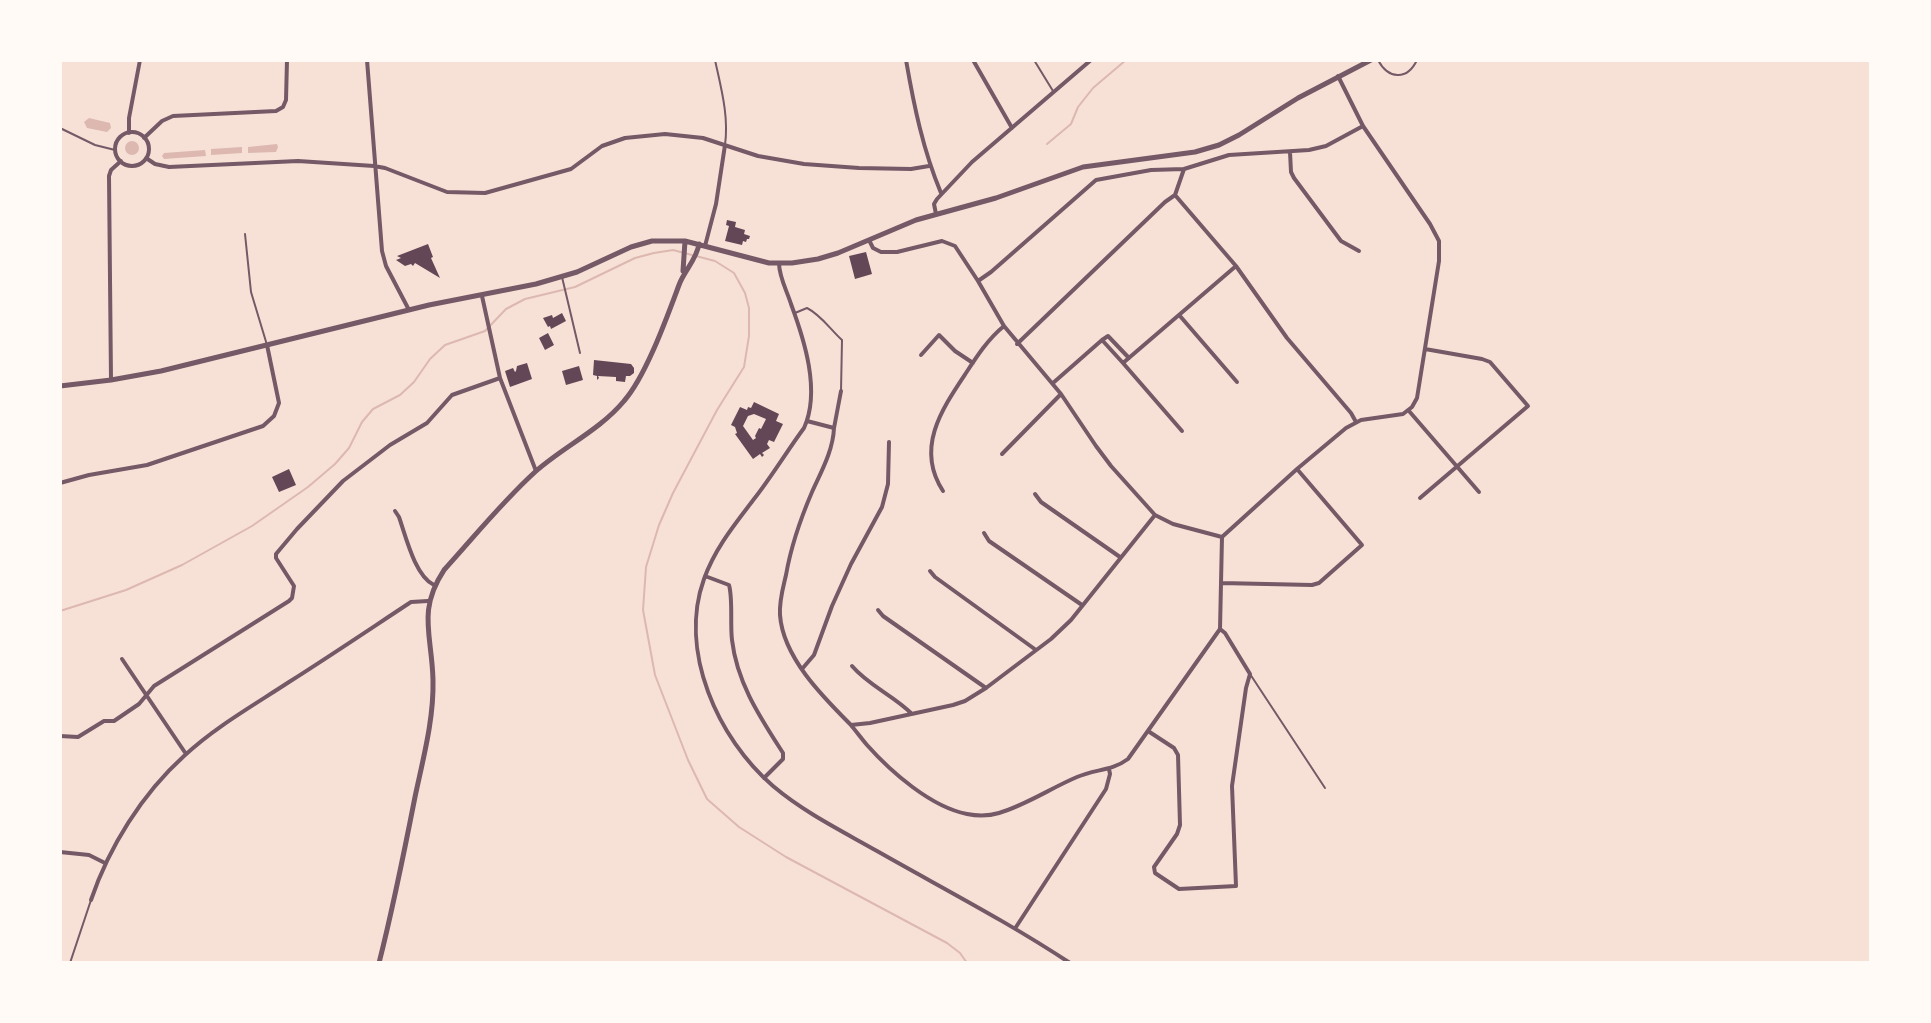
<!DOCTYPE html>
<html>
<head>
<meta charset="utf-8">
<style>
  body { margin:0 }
  #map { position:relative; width:1931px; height:1023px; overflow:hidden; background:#f7e1d7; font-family:"Asap Condensed",sans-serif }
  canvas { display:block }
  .frame { position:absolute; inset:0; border:62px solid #fffaf5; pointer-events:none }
</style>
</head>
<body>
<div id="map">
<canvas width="1931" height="1023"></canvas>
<div class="frame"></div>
</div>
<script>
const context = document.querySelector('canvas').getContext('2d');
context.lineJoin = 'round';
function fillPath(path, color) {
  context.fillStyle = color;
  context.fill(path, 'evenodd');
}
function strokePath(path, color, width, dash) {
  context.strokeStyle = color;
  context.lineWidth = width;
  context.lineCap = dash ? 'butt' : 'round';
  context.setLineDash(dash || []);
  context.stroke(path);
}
fillPath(new Path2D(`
  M89 118 110 123 111 128 107 132 87 128 84 122Z
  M125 148a7 7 0 1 1 14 0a7 7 0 1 1-14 0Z
  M277 144 278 147 276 152 248 153V147Z
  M242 147V153L211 155V149Z
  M205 150 206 156 164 159 162 156 164 153Z`), '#dcb8b0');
strokePath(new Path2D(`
  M1047 144 1071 124 1078 107 1093 88 1126 60
  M60 611 126 590 182 565 252 526 308 487 335 464 349 448 362 422 373 409 400 395 414 382 430 359 445 345 485 331 506 309 525 299 575 287 635 258 654 253 673 250 715 261 734 273 745 293 749 308V336L744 367 717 410 673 493 659 525 646 567 643 610 655 675 688 760 707 799 739 827 786 857 947 943 960 953 967 963`), '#dcb8b0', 2);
fillPath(new Path2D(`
  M727 220 736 222 735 227 745 230 744 234 750 236 749 239H747L746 242 743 241 742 245 725 241 729 226 726 225Z
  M428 244 433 257 431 258 440 278 415 263 413 266 411 264 405 266 396 260 401 258 397 256Z
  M866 252 872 274 855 279 849 256Z
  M562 313 566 321 551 329 550 326 548 327 543 318 552 315 553 318Z
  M548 333 554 345 545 350 539 338Z
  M594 360 631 364 634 368V373L630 376H626L625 382 616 381V377L598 376 599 378 597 380V376L593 375Z
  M527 363 532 379 510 387 505 371 513 368 515 372 516 371 517 366Z
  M579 366 583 380 566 385 562 371Z
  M754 402 779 414 776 421 783 424 774 442 769 440 767 444 770 448 762 453 764 455 762 457 760 454 753 459 735 434 737 433 735 427 731 425 740 407 747 410 748 407 751 408ZM754 414 766 419 761 429 759 428 755 436 756 438 753 440 743 426 748 416Z
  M289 469 296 485 279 492 272 477Z`), '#644757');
strokePath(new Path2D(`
  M715 60C721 88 729 116 725 145
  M1034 60 1053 91
  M1378 60C1388 79 1407 81 1417 60
  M60 128 95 145 115 150
  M245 234 251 292 267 345
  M562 277 580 353
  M795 313 807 308C821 315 830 329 842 340L841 391
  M1250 674 1325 788
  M70 963 91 900`), '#755966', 2);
strokePath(new Path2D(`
  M367 60 382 251 386 266 409 310
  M906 60C914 106 923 150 941 193
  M973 60 1012 128
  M115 149a17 17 0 1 1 34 0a17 17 0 1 1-34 0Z
  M129 133V118L140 60
  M144 138 162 121 173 116 276 111 283 107 286 100 287 60
  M1290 152 1291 172 1294 178 1341 241 1359 251
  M146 158 155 164 169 167 298 161 374 166 385 168 447 192 485 193 571 169 602 146 625 138 665 134 703 138 758 156 804 164 859 168 911 169 929 166
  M936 214 934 204 937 199 972 162 1091 60
  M869 240 873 248 881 252H897L942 241 955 246 978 281 1004 326 1061 394 1096 446 1111 466 1155 515 1173 524 1222 537
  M705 246 716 204 725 145
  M779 263C779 277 787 291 791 304 804 339 821 391 804 428 787 451 772 476 754 499 735 524 715 548 704 579 678 651 718 739 773 786 805 813 842 831 877 851 942 888 1008 922 1070 963
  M1236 266 1287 338 1351 413 1356 422
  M978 281 991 272 1096 180 1151 170 1184 169
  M482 296 500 378 536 471
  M1180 316 1237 382
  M1102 340 1108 336 1129 358
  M1017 344 1165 202 1175 195 1184 169 1229 155 1309 150 1326 146 1363 126
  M921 355 939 335 955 351 973 363
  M1123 363 1182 431
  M111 380 109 176 111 170 121 161
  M1053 383 1102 340 1123 363 1236 266 1175 195
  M1409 411 1479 492
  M807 421 834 428C833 451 821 472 812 492 800 520 791 546 786 575 783 588 779 601 780 615 783 657 822 696 850 724 856 731 861 738 867 745 891 772 931 807 967 814 977 816 989 816 999 813 1026 805 1051 788 1077 777 1095 769 1112 771 1128 759L1220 629 1222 537
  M834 428 841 391
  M1002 454 1061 394
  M60 483 89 475 147 465 263 426 274 416 279 403 267 345
  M943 491C915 448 942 409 966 373 977 356 988 339 1004 326
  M1035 494 1041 502 1120 557
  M1420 498 1528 406 1490 362 1482 359 1425 349
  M395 511 399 517C406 537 415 576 434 585
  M984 533 989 541 1082 605
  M1222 537 1297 469 1346 428 1361 420 1403 414 1412 407 1417 398 1439 261V241L1430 224 1363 126 1338 76
  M930 571 935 577 1036 650
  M705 576 729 585C733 599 730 624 732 640 737 683 760 717 783 753V759L764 778
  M1221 583 1312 585 1319 583 1362 545 1297 469
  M878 610 883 616 986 688
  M122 659 186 754
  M852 666C869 686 893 695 912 714
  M802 669 814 655 832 606 851 564 882 507 888 484 889 442
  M851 725 870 723 953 705 965 701 986 688 1051 639 1071 620 1155 515
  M1148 731 1174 748 1178 755 1180 825 1177 834 1154 867 1155 873 1179 889 1236 886 1232 786 1246 688 1250 674 1225 633 1220 629
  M60 736 78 737 104 721H114L139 704 154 686 289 601 292 598 294 586 276 558V554L297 529 343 481 390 445 427 423 452 395 500 378
  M60 852 89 855 105 863
  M91 900C109 847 142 794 184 756 215 727 254 705 289 682 330 656 370 629 411 602L428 601
  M1016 927 1106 789 1110 774 1109 769`), '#755966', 4);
strokePath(new Path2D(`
  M683 271 685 241
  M60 386 111 380 161 371 429 305 536 284 577 272 631 247 652 241H685L769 263H792L818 259 838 253 916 220 996 198 1083 167 1195 152 1219 145 1239 135 1298 98 1371 60
  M379 963C393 908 404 853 415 797 423 759 434 719 433 680 432 635 417 611 444 570 474 537 502 502 535 472 563 447 600 430 624 401 646 376 667 317 679 285 684 271 697 259 699 244`), '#755966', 5);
</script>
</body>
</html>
